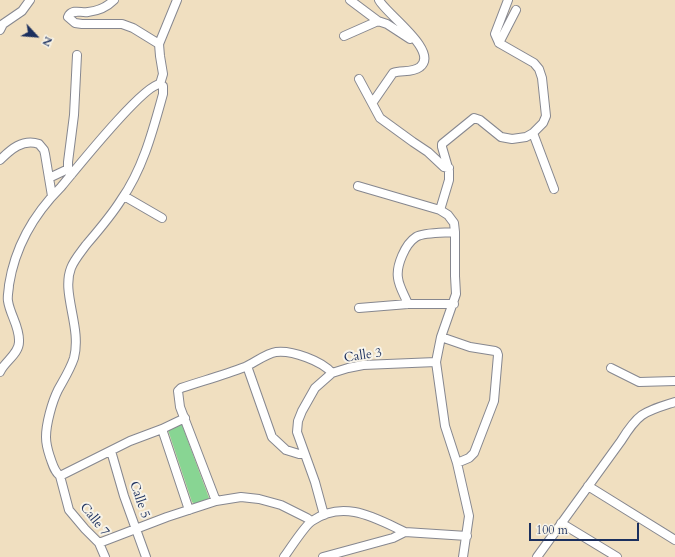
<!DOCTYPE html>
<html>
<head>
<meta charset="utf-8">
<style>
  body { margin:0 }
  #map { position:relative; width:675px; height:557px; overflow:hidden; background:#f0dfc0; font-family:Cardo,serif }
  canvas { display:block }
  .north { position:absolute; left:16px; top:16px; width:40px; height:40px; -webkit-text-stroke:3px #f7f3e8; paint-order:stroke; rotate:116deg; font-size:11px; font-weight:700; line-height:16px; text-align:center; color:#1b2f5e }
  .north::after { content:''; display:block; margin:auto; width:14px; height:18px; background:#1b2f5e; clip-path:polygon(50% 0,100% 100%,50% 72%,0 100%) }
  .scale { position:absolute; left:529px; top:523px; width:110px; height:18px; box-sizing:border-box; border:2px solid #1b2f5e; border-top:0; padding-left:5px; font-size:12px; line-height:14px; white-space:nowrap; color:#1b2f5e; -webkit-text-stroke:3px #f7f3e8; paint-order:stroke }
</style>
</head>
<body>
<div id="map">
<canvas width="675" height="557"></canvas>
<div class="north">N</div>
<div class="scale">100 m</div>
</div>
<script>
const context = document.querySelector('canvas').getContext('2d');
context.lineJoin = 'round';
function fillPath(path, color) {
  context.fillStyle = color;
  context.fill(path, 'evenodd');
}
function strokePath(path, color, width, dash) {
  context.strokeStyle = color;
  context.lineWidth = width;
  context.lineCap = dash ? 'butt' : 'round';
  context.setLineDash(dash || []);
  context.stroke(path);
}
function label(font, color, halo, rows, align = 'center') {
  context.font = font + ' Cardo,serif';
  context.lineWidth = 4;
  context.setLineDash([]);
  context.textBaseline = 'middle';
  context.strokeStyle = halo;
  context.fillStyle = color;
  for (const [text, x, y, turn = 0] of rows) {
    context.save();
    context.translate(x, y);
    context.rotate((+turn || 0) * Math.PI / 180);
    context.textAlign = isNaN(turn) ? turn : align;
    if (halo) context.strokeText(text, 0, 0);
    context.fillText(text, 0, 0);
    context.restore();
  }
}
fillPath(new Path2D(`
  M178 424 182 425 209 498 207 501 195 504 192 502 168 430Z`), '#88d593');
const minor = new Path2D(`
  M114 0C107 7 98 11 88 12 81 13 74 9 69 15L68 17 75 23 82 24H122L133 28 159 44
  M350 0 378 21
  M0 30 3 24 22 11 30 0
  M344 36 378 21 387 24 410 39 413 38
  M499 43 516 10
  M359 79 380 118 413 142 428 152 444 167 449 168
  M373 102 393 73C401 70 412 73 420 67 440 51 385 13 379 0
  M533 133 554 189
  M0 160C10 150 23 138 39 144L44 150 45 154 52 196
  M71 175 68 169V162L74 115 77 55
  M49 178 68 169
  M358 186 440 210 448 215 454 223 455 232V276L456 294 441 337 436 362 445 426 457 463 469 516 463 557
  M124 196 162 218
  M440 210 449 180V171L442 147V144L474 118 480 120 501 137 512 139 526 137 533 133 543 123 546 116 542 78 539 69 534 63 499 43 495 34 508 0
  M408 304C405 296 399 287 398 278 396 266 405 244 416 237 424 232 445 233 455 232
  M359 308 408 304H454
  M441 337 470 347 495 351 497 352 498 355 494 401 474 453 469 458 457 463
  M247 366 272 437 286 450 299 454H304
  M611 368 639 382 675 381
  M0 372C4 362 19 354 19 342 20 327 10 315 8 301 7 296 9 290 9 285 15 247 34 214 61 187 76 169 143 85 160 84
  M162 429 189 510
  M111 451 124 496 146 557
  M60 476C54 471 53 465 50 457 48 451 46 444 46 437 46 424 52 402 58 390 64 379 70 370 74 358 82 327 61 293 71 268 74 260 81 252 86 245 98 231 111 216 121 200 143 169 153 130 163 94V86L160 84 163 74 160 56 159 44 177 0
  M60 476 130 441 162 429 185 418
  M60 476 69 510 85 529 99 543 105 557
  M588 486 675 540
  M216 501 180 407 178 391 181 388C202 381 224 375 245 367 254 363 267 353 276 352 292 350 322 361 332 373
  M324 515 315 482 297 432 298 421 302 411 315 388 332 373 348 368 363 365 436 362
  M561 523 617 557
  M99 543 167 517 216 501 241 497 259 499 281 505 307 518 311 521
  M284 557C290 549 305 525 312 521 344 499 375 518 405 532
  M323 557 393 538 405 532 467 536
  M537 557 621 441C639 412 644 412 675 402`);
strokePath(minor, '#86878f', 10);
strokePath(minor, '#fff', 8);
label('13px', '#1b2f5e', '#f7f3e8', [
  ["Calle 3",363,356,-8],
  ["Calle 5",139,500,71],
  ["Calle 7",94,520,51]
]);
</script>
</body>
</html>
